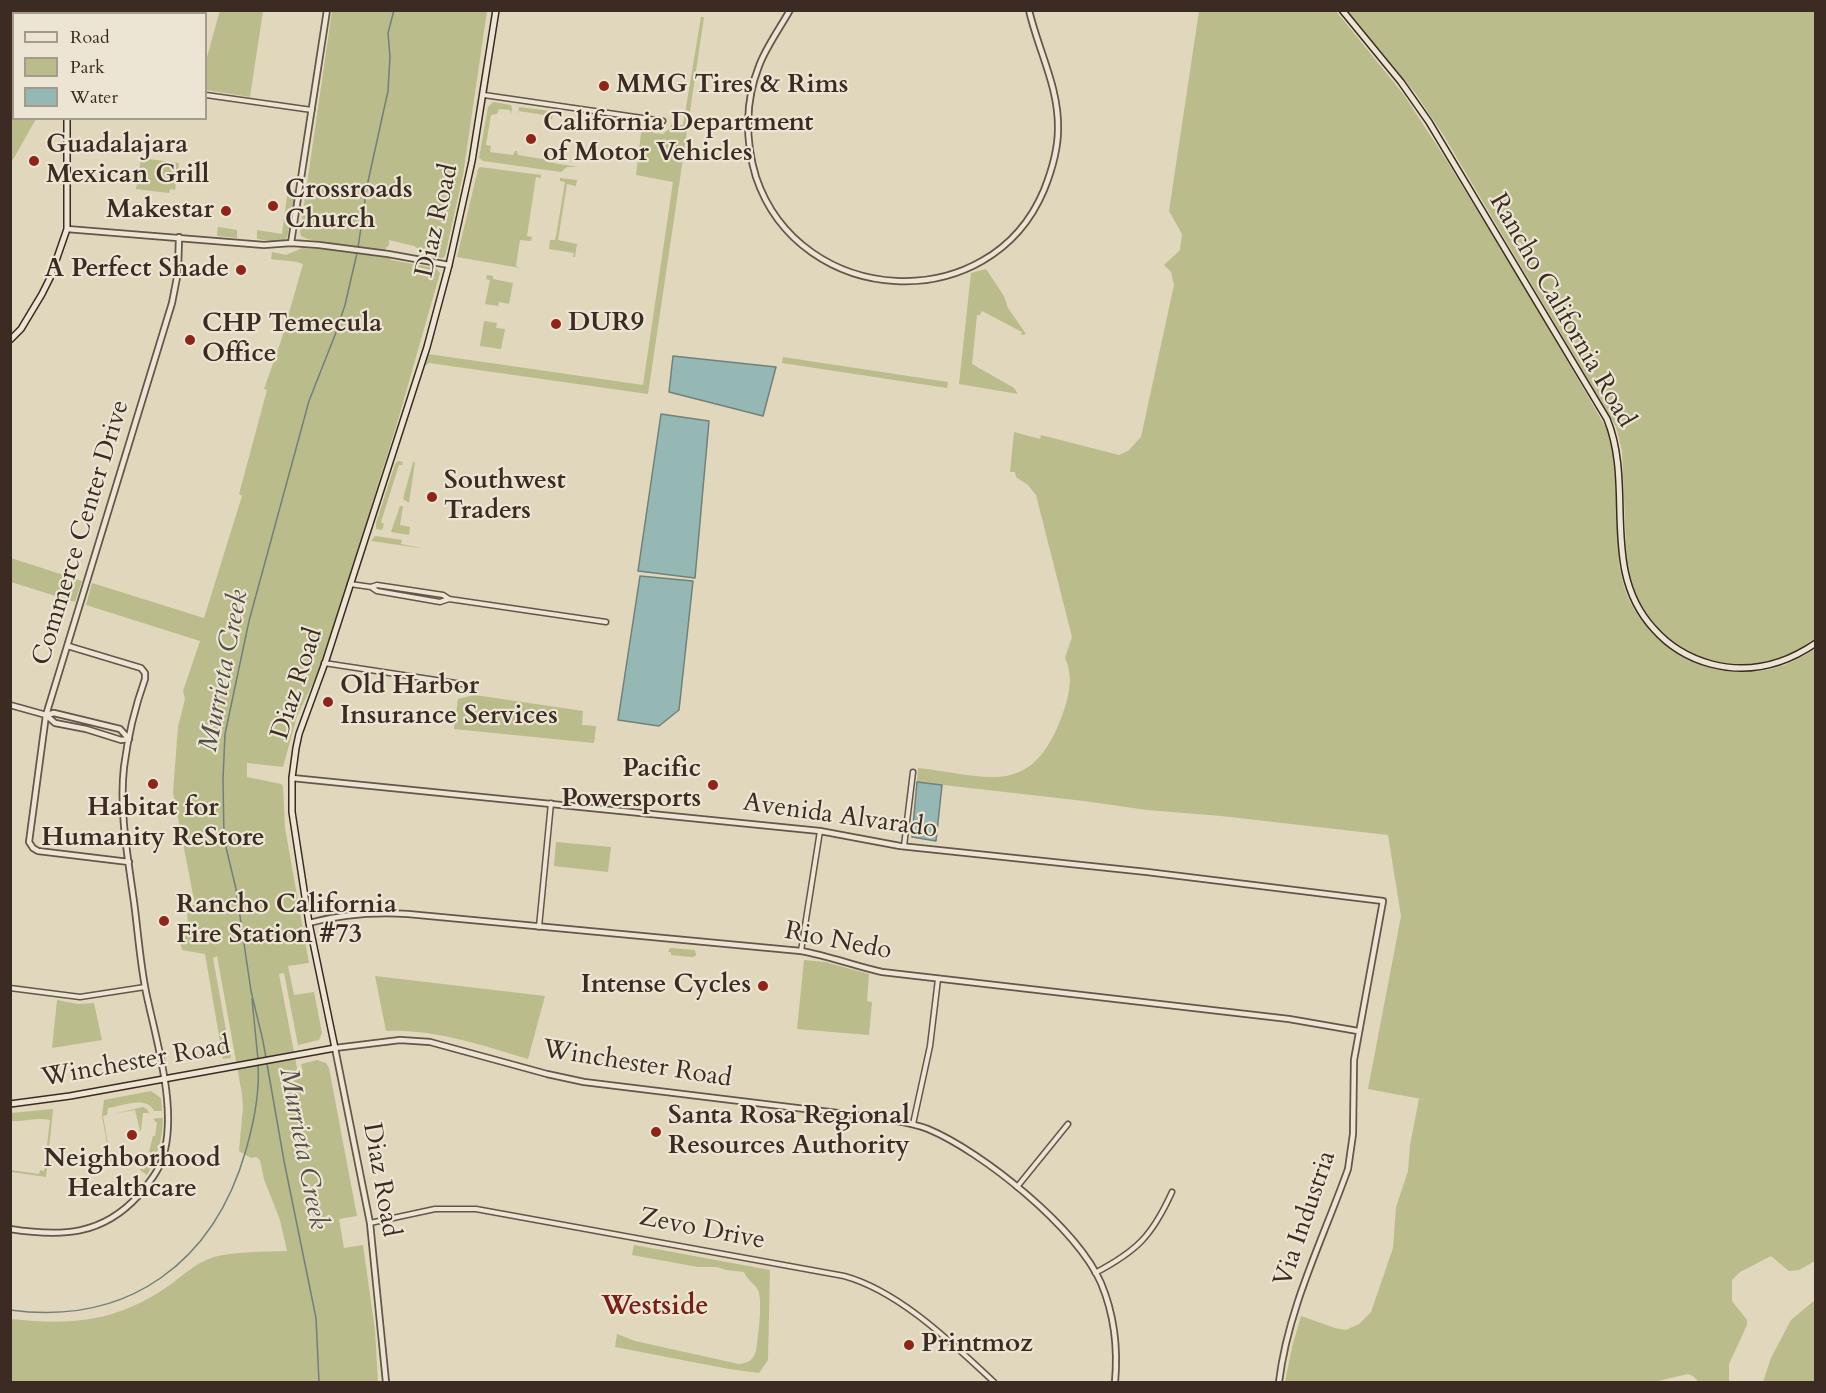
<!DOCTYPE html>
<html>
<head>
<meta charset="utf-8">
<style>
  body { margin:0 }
  #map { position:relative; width:1826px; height:1393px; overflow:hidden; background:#e1d7bc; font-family:Cardo,serif }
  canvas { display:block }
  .frame { position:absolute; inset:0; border:12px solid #3b2b22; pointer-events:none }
  .legend { position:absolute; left:12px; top:12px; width:195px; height:108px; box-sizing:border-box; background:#ece5d3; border:2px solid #a59b8c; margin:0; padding:8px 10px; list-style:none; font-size:18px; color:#3b2b22 }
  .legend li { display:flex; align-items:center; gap:12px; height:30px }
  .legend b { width:30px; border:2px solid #a59b8c }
</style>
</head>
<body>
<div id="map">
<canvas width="1826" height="1393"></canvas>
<div class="frame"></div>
<ul class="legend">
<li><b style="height:8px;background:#ece5d3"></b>Road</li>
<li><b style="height:16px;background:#babc8b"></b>Park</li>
<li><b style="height:16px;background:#95b8b5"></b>Water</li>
</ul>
</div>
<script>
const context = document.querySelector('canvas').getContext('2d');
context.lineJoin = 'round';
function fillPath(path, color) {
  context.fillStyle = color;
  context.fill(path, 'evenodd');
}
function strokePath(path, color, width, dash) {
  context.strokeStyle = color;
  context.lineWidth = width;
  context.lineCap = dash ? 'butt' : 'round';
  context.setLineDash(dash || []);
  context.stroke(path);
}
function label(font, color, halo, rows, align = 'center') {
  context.font = font + ' Cardo,serif';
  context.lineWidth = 4.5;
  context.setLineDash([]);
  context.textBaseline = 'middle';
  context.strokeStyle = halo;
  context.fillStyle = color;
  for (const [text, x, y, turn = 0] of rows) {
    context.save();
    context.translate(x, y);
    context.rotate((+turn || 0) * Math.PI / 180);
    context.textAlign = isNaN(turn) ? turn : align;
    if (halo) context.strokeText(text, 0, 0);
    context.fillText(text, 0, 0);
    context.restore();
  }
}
fillPath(new Path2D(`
  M220 10 263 11 250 97 206 90V61Z
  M332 11H487L463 175 445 256 442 258 429 257 414 246 389 240V245L386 248 385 253 391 260 436 268 440 273 398 420 322 665 297 716 283 767 247 763V777L281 784 283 786 285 828 309 963 288 966 294 995 314 992 322 1033 319 1040 298 1045 284 973 279 974 298 1073 303 1072 301 1064 317 1060 326 1063 329 1068 357 1216 339 1219 344 1248 363 1245 375 1330 378 1382H11V1319C69 1325 113 1323 164 1289 181 1278 194 1263 214 1257 238 1251 262 1252 287 1251L280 1220 264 1179 260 1160 256 1157 251 1158 239 1151 243 1107 242 1094 217 956 213 958 231 1058 223 1059 205 954 182 950 180 941 189 933 186 905H195L173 792 178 727 185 699 183 691 200 641 86 605 92 583 204 618 242 496 239 494 267 390 264 389 281 341 303 264C293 260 282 261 271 259L272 252 286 255 302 248 338 250 337 245 307 239 301 236 300 232Z
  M1199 11H1336L1404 95 1445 158 1529 295 1608 431 1614 456 1619 564C1621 574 1623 585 1627 595 1646 642 1697 674 1747 672 1772 672 1795 662 1815 649V1261L1799 1270 1789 1271 1771 1256 1740 1272 1732 1280V1301L1747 1320V1325L1729 1364V1382H1699L1693 1376 1688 1374 1654 1382H1285L1292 1347 1301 1316 1335 1328 1346 1330 1359 1324 1371 1312 1393 1248 1396 1207 1408 1171 1410 1145 1419 1099 1427 1100 1368 1089 1401 916 1388 835 1221 816 1147 810 1084 801 917 782 918 768C988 776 1031 799 1062 716 1069 697 1074 677 1065 658L1072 637 1036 495 1028 485 1016 477 1015 472H1010L1014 432 1040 439 1041 435 1119 455 1128 451 1141 437 1174 285 1171 272 1164 265 1180 250 1182 234 1169 211Z
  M1348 11H1815V638C1803 647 1790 656 1775 660 1708 680 1640 634 1627 567L1622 451 1616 427 1444 136 1416 94Z
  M701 17H704L648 394 429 363 425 366 428 354 643 385 673 182 636 175 642 125 654 133 663 134 669 129 672 124 683 125Z
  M493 102 511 105 512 109 511 114 510 110 499 109 497 114 491 115 486 145 491 146 490 152 513 155 515 151H517L518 155 542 159 544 155V159L548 162 553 159 552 153 554 154 553 163 578 167H567L561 172 483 161 479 158 488 107Z
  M519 107 550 111 553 114 552 119 550 120V116L519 111 518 115Z
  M13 114 14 118 36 119 11 163V119Z
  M141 158 179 163 175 190 170 189 169 193 136 189Z
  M480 167 541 175V178L536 177 527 236 532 237 531 241 520 240 516 266 520 268 457 257 478 169Z
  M560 178 577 180 576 186 567 184 558 240 577 244 575 257H573L574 253 549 249 550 240H555L556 236 565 182 560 181Z
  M288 189 296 191 287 238C279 244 266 240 257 239V230L282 234Z
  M218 227 237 230V238L217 236Z
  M986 269 1004 296 1008 308 1026 334 1021 335 1022 332 982 311 980 315H977L972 364 1014 388 1018 394 959 384 971 273Z
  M487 275 493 276V279L513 283 509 304 499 302 498 306 485 304 490 280 486 279Z
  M484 321 497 323 496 328 505 329 501 349 480 346Z
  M783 357 948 382 947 388 782 363Z
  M398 461 403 462 402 465H399L381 522 384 524 382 530 376 529V523L395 464Z
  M413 462H415L409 503 403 499Z
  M400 506H403L400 525 410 527 409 535 391 532Z
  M375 536 402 540 401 544 427 549 371 541Z
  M11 558 82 581 75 602 11 582Z
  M475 695 583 711 582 725 596 726 594 743 454 729 458 699Z
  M556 842 611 847 608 872 554 866Z
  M670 948 695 950 696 956 692 957 671 955V952H668Z
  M804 960 825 962 869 974 867 1001 872 1002 869 1035 797 1029Z
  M375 976 545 996 528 1059C481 1045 435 1029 386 1031Z
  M57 1000 78 1004 94 1003 102 1040 52 1048Z
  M151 1091 161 1098 162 1111H154C147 1095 122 1106 108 1108L107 1115 103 1116 110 1156H114L115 1161 113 1163 110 1161 102 1116 104 1100Z
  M143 1107 147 1109 149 1113H143L141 1131H140L135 1110 113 1114Z
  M53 1109 46 1177 11 1172V1170L39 1174 40 1170 44 1171 50 1120C36 1117 25 1122 11 1121V1113Z
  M157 1118H163C163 1138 157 1158 147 1175L140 1170 141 1168 144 1170 152 1153 149 1152 153 1136H155L157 1123 153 1119Z
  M634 1245 770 1270 768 1360 759 1373 729 1369 615 1347 617 1334 635 1341 739 1364C749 1363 753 1360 756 1351 758 1338 763 1301 758 1290 754 1283 747 1280 744 1272L726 1270 717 1267H698L632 1255Z
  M1815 1300V1382H1763L1771 1358 1791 1320Z`), '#babc8b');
const water = new Path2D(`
  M673 356 776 367 763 416 669 392Z
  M661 414 709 421 695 578 638 571Z
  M640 576 693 581 679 710 659 726 618 720Z
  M917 782 942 785 936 841 912 837Z`);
fillPath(water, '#95b8b5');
strokePath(water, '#71807a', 1.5);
strokePath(new Path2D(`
  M358 248 367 186 388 91 390 57 388 33 394 10
  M252 999 258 1060
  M10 1310C129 1326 214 1262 246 1150 254 1122 260 1094 258 1065
  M319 1382 316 1318 284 1161 263 1041 251 991 236 889 224 839 223 779 225 734 249 621 309 401 335 335 345 305 357 253`), '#71807a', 1.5);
const minor = new Path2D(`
  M206 95 312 110
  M484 95 663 121
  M350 584 371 587 377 585 443 595 449 599
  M371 587 377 591 440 602 449 599 606 622
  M324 663 462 684
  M904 846 913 772
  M539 927 551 803
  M801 951 820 831
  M10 988 80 997 145 987
  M913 1124 930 1046 938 979
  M1017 1187 1068 1124
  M370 1223 435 1209H476L844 1276C899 1291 952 1343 994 1382
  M1095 1273C1137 1251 1152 1236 1172 1192`);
const tertiary = new Path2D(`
  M790 10C780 28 766 47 759 66 745 101 745 141 756 177 800 308 990 319 1044 190 1052 170 1058 150 1058 129 1059 87 1038 50 1029 10
  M67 229 264 245 291 243 319 245 388 254 449 265
  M291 243 327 10
  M10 705 46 715 54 713 120 729 129 739
  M46 715 55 723 86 729 121 740 129 739
  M292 778 820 831 900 846 1147 872 1383 901 1354 1060 1353 1134 1348 1169C1323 1239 1288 1308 1279 1382
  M129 862 38 851 33 848 29 842 46 715 172 303 178 272 179 237
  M309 923C343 914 374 912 408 914L801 951C829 956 855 966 882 972L1289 1019 1358 1031
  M10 1229C61 1237 102 1236 139 1195 148 1184 159 1171 163 1157 178 1109 156 1040 146 992 140 962 138 932 134 902 128 858 119 811 124 767 128 736 135 707 145 679V673L141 668 68 646
  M386 1382 370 1223 335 1048 400 1040 430 1042 547 1074 584 1082 879 1118C896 1121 913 1123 928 1129 983 1152 1077 1228 1101 1283 1114 1314 1118 1349 1115 1382`);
const secondary = new Path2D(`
  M1342 10 1401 82 1429 122 1607 419C1635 487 1599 570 1654 629 1669 646 1689 658 1711 664 1749 674 1784 665 1816 643
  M104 14 105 10
  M10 340 21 329 42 294 50 278 67 229V118
  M10 1104 70 1096 335 1048 309 923 292 812V778L296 748 299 734 326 660 427 347 449 265 472 161 496 10`);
const motorway = new Path2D(`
  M34 14 35 10
  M64 14 66 10
  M10 52 14 47
  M10 102 14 97`);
strokePath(minor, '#645648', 7);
strokePath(tertiary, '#645648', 8);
strokePath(secondary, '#3b2b22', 8);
strokePath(motorway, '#3b2b22', 10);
strokePath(minor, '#ece5d3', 4);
strokePath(tertiary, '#ece5d3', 4.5);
strokePath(secondary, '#ece5d3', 5);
strokePath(motorway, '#e0bc7e', 7);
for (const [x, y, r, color] of [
  [604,86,6,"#8f2418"],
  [531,139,6,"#8f2418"],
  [34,161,6,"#8f2418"],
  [273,206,6,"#8f2418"],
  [226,211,6,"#8f2418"],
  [241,270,6,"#8f2418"],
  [556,324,6,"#8f2418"],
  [190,340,6,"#8f2418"],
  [432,497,6,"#8f2418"],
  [328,702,6,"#8f2418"],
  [153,784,6,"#8f2418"],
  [713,785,6,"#8f2418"],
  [164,921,6,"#8f2418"],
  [763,986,6,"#8f2418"],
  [656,1132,6,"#8f2418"],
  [132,1135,6,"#8f2418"],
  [909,1345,6,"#8f2418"]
]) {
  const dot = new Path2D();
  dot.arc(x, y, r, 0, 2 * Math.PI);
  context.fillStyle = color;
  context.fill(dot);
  strokePath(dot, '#ece5d3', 2);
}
label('bold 26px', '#3b2b22', '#ece5d3', [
  ["MMG Tires & Rims",616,86],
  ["California Department",543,124],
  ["of Motor Vehicles",543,154],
  ["Guadalajara",46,146],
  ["Mexican Grill",46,176],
  ["Crossroads",285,191],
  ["Church",285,221],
  ["Makestar",214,211,"right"],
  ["A Perfect Shade",229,270,"right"],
  ["DUR9",568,324],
  ["CHP Temecula",202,325],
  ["Office",202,355],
  ["Southwest",444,482],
  ["Traders",444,512],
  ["Old Harbor",340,687],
  ["Insurance Services",340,717],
  ["Pacific",701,770,"right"],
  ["Powersports",701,800,"right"],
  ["Habitat for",153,809,"center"],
  ["Humanity ReStore",153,839,"center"],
  ["Rancho California",176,906],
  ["Fire Station #73",176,936],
  ["Intense Cycles",751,986,"right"],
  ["Santa Rosa Regional",668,1117],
  ["Resources Authority",668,1147],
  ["Neighborhood",132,1160,"center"],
  ["Healthcare",132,1190,"center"],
  ["Printmoz",921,1345]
], 'left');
label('26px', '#3b2b22', '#ece5d3', [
  ["Diaz Road",438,221,-77],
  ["Rancho California Road",1561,311,60],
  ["Commerce Center Drive",82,533,-73],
  ["Diaz Road",298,684,-72],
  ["Avenida Alvarado",840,817,8],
  ["Rio Nedo",838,942,11],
  ["Winchester Road",136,1063,-10],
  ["Winchester Road",637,1065,9],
  ["Diaz Road",380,1180,80],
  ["Via Industria",1306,1219,-71],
  ["Zevo Drive",702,1230,11]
]);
label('italic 27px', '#524e47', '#ece5d3', [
  ["Murrieta Creek",225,671,-79],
  ["Murrieta Creek",302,1149,79]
]);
label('bold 27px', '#7a1f14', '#ece5d3', [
  ["Westside",655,1308]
]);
</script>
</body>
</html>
